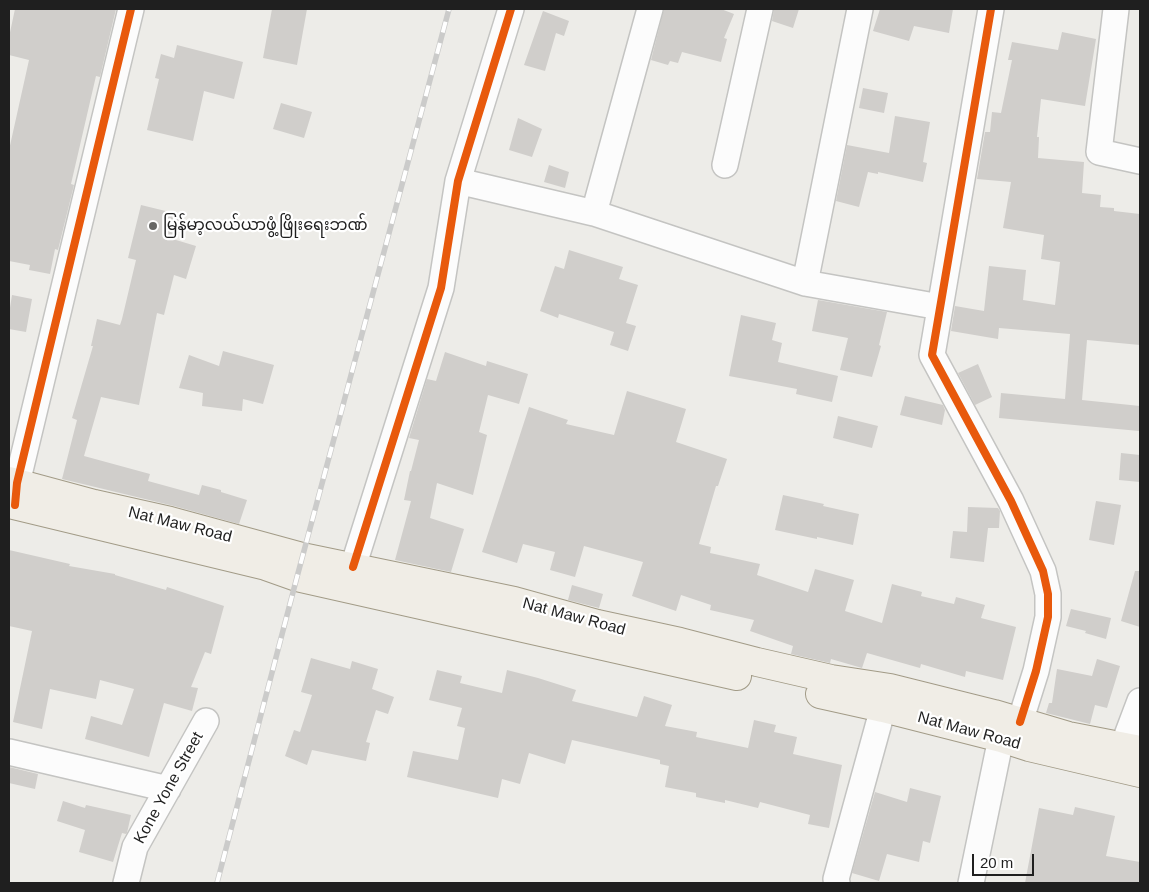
<!DOCTYPE html>
<html>
<head>
<meta charset="utf-8">
<style>
  body { margin:0 }
  #map { position:relative; width:1149px; height:892px; overflow:hidden; background:#edece8; font-family:Arial,sans-serif }
  canvas { display:block }
  .frame { position:absolute; inset:0; border:10px solid #1f1f1f; pointer-events:none }
  .scale { position:absolute; left:972px; top:854px; width:62px; height:22px; box-sizing:border-box; border:2px solid #1f1f1f; border-top:0; padding-left:6px; font-size:15px; line-height:18px; white-space:nowrap; color:#1f1f1f; -webkit-text-stroke:4px #fff; paint-order:stroke }
</style>
</head>
<body>
<div id="map">
<canvas width="1149" height="892"></canvas>
<div class="frame"></div>
<div class="scale">20 m</div>
</div>
<script>
const context = document.querySelector('canvas').getContext('2d');
context.lineJoin = 'round';
function fillPath(path, color) {
  context.fillStyle = color;
  context.fill(path, 'evenodd');
}
function strokePath(path, color, width, dash) {
  context.strokeStyle = color;
  context.lineWidth = width;
  context.lineCap = dash ? 'butt' : 'round';
  context.setLineDash(dash || []);
  context.stroke(path);
}
function label(font, color, halo, rows, align = 'center') {
  context.font = font + ' Arial,"Noto Sans Myanmar",sans-serif';
  context.lineWidth = 4.5;
  context.setLineDash([]);
  context.textBaseline = 'middle';
  context.strokeStyle = halo;
  context.fillStyle = color;
  for (const [text, x, y, turn = 0] of rows) {
    context.save();
    context.translate(x, y);
    context.rotate((+turn || 0) * Math.PI / 180);
    context.textAlign = isNaN(turn) ? turn : align;
    if (halo) context.strokeText(text, 0, 0);
    context.fillText(text, 0, 0);
    context.restore();
  }
}
fillPath(new Path2D(`
  M15 9H116L100 77 96 76 71 184 74 185 58 250 55 249 50 274 29 270 30 265 9 261V150L29 60 9 55V37Z
  M272 9H307L297 65 263 58Z
  M664 9H721L734 14 724 38 727 39 721 62 682 52 678 63 670 61 668 65 651 60Z
  M774 9H799L793 28 772 21Z
  M880 9H953L949 33 914 26 909 41 873 31Z
  M543 11 569 21 564 36 556 33 545 71 524 65Z
  M1062 32 1096 39 1085 106 1041 99 1037 137H1039L1038 158 1084 162 1082 193 1101 195 1100 207 1114 208V211L1140 214V345L1087 340 1082 400 1140 406 1139 431 999 418 1001 393 1065 399 1070 334 999 328 998 339 951 331 955 306 984 311 989 266 1026 270 1023 300 1055 305 1060 262 1041 259 1044 235 1003 228 1011 182 977 179 985 132H990L992 112 1001 113 1012 60H1008L1012 42 1058 50Z
  M177 45 243 62 234 99 204 91 193 141 147 130 159 79 155 78 161 54 174 58Z
  M863 88 888 93 884 113 859 108Z
  M281 103 312 112 304 138 273 129Z
  M895 116 930 122 923 162 927 163 923 182 878 172V174L868 172 859 207 836 201 847 145 889 153Z
  M518 118 542 129 532 157 509 150Z
  M549 165 569 172 565 188 544 182Z
  M141 205 182 215 176 240 196 246 186 279 174 275 164 315 157 313 139 405 101 397 84 456 150 474 148 481 199 495 202 485 221 490V492L247 500 239 524 174 506 62 479 77 420 72 418 93 346H91L97 319 120 325 122 319 136 260 128 258Z
  M569 250 623 267 619 279 638 285 626 323 636 326 628 351 610 345 614 332 559 314 558 318 540 311 555 266 564 269Z
  M12 295 32 299 26 332 9 329V314Z
  M818 300 887 312 879 345 881 346 872 377 840 370 848 338 812 331Z
  M741 315 776 323 772 340 782 343 778 362 838 376 832 402 796 394 797 389 729 376Z
  M223 351 274 365 263 404 243 399 242 411 202 406 203 393 179 388 189 355 219 366Z
  M445 352 486 366 487 361 528 374 519 404 488 395 479 432 487 435 473 495 437 483 430 518 464 529 451 572 395 560 411 501 404 500 410 471H411L419 440 409 438 427 379 436 381Z
  M978 364 992 397 975 405 958 373Z
  M627 391 686 409 676 442 727 459 718 486H716L699 544 711 547 710 553 760 564 757 575 808 592 815 569 854 580 845 611 882 623 892 584 922 592 921 596 954 604 956 597 985 605 981 618 1016 627 1003 680 966 671 965 677 921 664 920 668 867 653 862 668 831 659 830 663 791 654 793 646 750 631 754 620 710 610 711 605 681 595 676 611 632 596 643 562 584 546 575 577 550 570 555 552 523 544 517 563 482 552 529 407 568 420 566 424 614 435Z
  M905 396 943 405 945 410 942 425 900 415Z
  M838 416 878 426 872 448 833 438Z
  M1121 453 1140 455V482L1119 480Z
  M783 495 824 504 823 506 859 514 853 545 817 537V539L775 530Z
  M1096 501 1121 505 1114 545 1089 540Z
  M968 507 998 508 1000 511 999 528H988L984 562 950 558 953 531 967 532Z
  M9 550 70 564 69 566 115 574V575L166 590 167 587 224 606 211 654 205 652 191 687 198 688 192 711 164 703 149 757 85 739 91 716 122 725 134 689 100 680 96 699 50 689 42 729 13 722 32 631 9 626Z
  M1135 571H1140V627L1121 621Z
  M572 585 603 594 599 608 568 600Z
  M1071 609 1111 618 1106 639 1085 633 1086 631 1066 626Z
  M311 658 350 669 352 661 378 669 372 689 394 697 388 714 376 710 366 742 370 743 366 761 312 750 307 765 285 756 294 730 300 732 312 695 301 692Z
  M1097 659 1120 666 1107 708 1095 705 1090 724 1046 713 1049 703H1052L1057 669 1092 676Z
  M437 670 462 676 460 683 502 693 507 670 538 678 576 690 572 701 637 717 644 696 672 705 665 726 697 732 696 737 748 748 754 720 776 725 774 732 797 737 793 754 842 765 829 828 808 824 810 815 760 802 758 808 725 800V803L696 797V793L665 787 669 766 660 764V760L572 740 565 764 529 753 520 784 502 779 498 798 407 777 413 751 458 760 465 728 457 726 462 708 429 700Z
  M9 767 38 774 35 789 9 783Z
  M910 788 941 796 930 843 923 841 919 862 887 854 879 881 852 873 875 792 907 802Z
  M63 801 85 808 86 805 131 815 127 833 126 834 122 833 113 862 79 852 85 830 57 821Z
  M1075 807 1115 816 1106 856 1140 862V883H1025L1039 808 1073 815Z`), '#d0cecb');
const minor = new Path2D(`
  M991 9 932 355 1011 501 1043 571 1048 594V617L1036 671 1020 722
  M1116 9 1099 152 1140 161
  M725 165 760 9
  M458 181 594 213 805 283 940 307
  M594 213 650 9
  M805 283 860 9
  M15 503 17 483 131 9
  M353 567 441 288 458 181 511 9
  M9 752 168 789
  M1121 766 1123 746 1140 701
  M126 883 135 847 206 721
  M837 883 836 879 883 708 890 688
  M971 883 1001 738`);
const major = new Path2D(`
  M9 481 94 504 170 521 302 557 514 601 597 624 680 642 757 662 831 679 890 688 994 714 1068 736 1140 750
  M9 504 266 566 297 577 737 676
  M820 694 883 708 1001 738 1029 747 1140 773`);
strokePath(minor, '#c4c4c2', 28);
strokePath(major, '#a29b87', 30);
strokePath(minor, '#fcfcfc', 25);
strokePath(major, '#f0ede6', 28);
const rail = new Path2D(`
  M217 883 297 577 449 9`);
strokePath(rail, '#cbcbca', 5.5);
strokePath(rail, '#fff', 4, [11]);
strokePath(new Path2D(`
  M991 9 932 355 1011 501 1043 571 1048 594V617L1036 671 1020 722
  M15 505 17 483 131 9
  M353 567 441 288 458 181 511 9`), '#e8590c', 8);
for (const [x, y, r, color] of [
  [153,226,5,"#676765"]
]) {
  const dot = new Path2D();
  dot.arc(x, y, r, 0, 2 * Math.PI);
  context.fillStyle = color;
  context.fill(dot);
  strokePath(dot, '#fff', 2);
}
label('16px', '#1f1f1f', '#fff', [
  ["မြန်မာ့လယ်ယာဖွံ့ဖြိုးရေးဘဏ်",163,226]
], 'left');
label('16px', '#1f1f1f', '#fff', [
  ["Nat Maw Road",180,525,14],
  ["Nat Maw Road",574,617,15],
  ["Nat Maw Road",969,731,15],
  ["Kone Yone Street",169,788,-61]
]);
</script>
</body>
</html>
